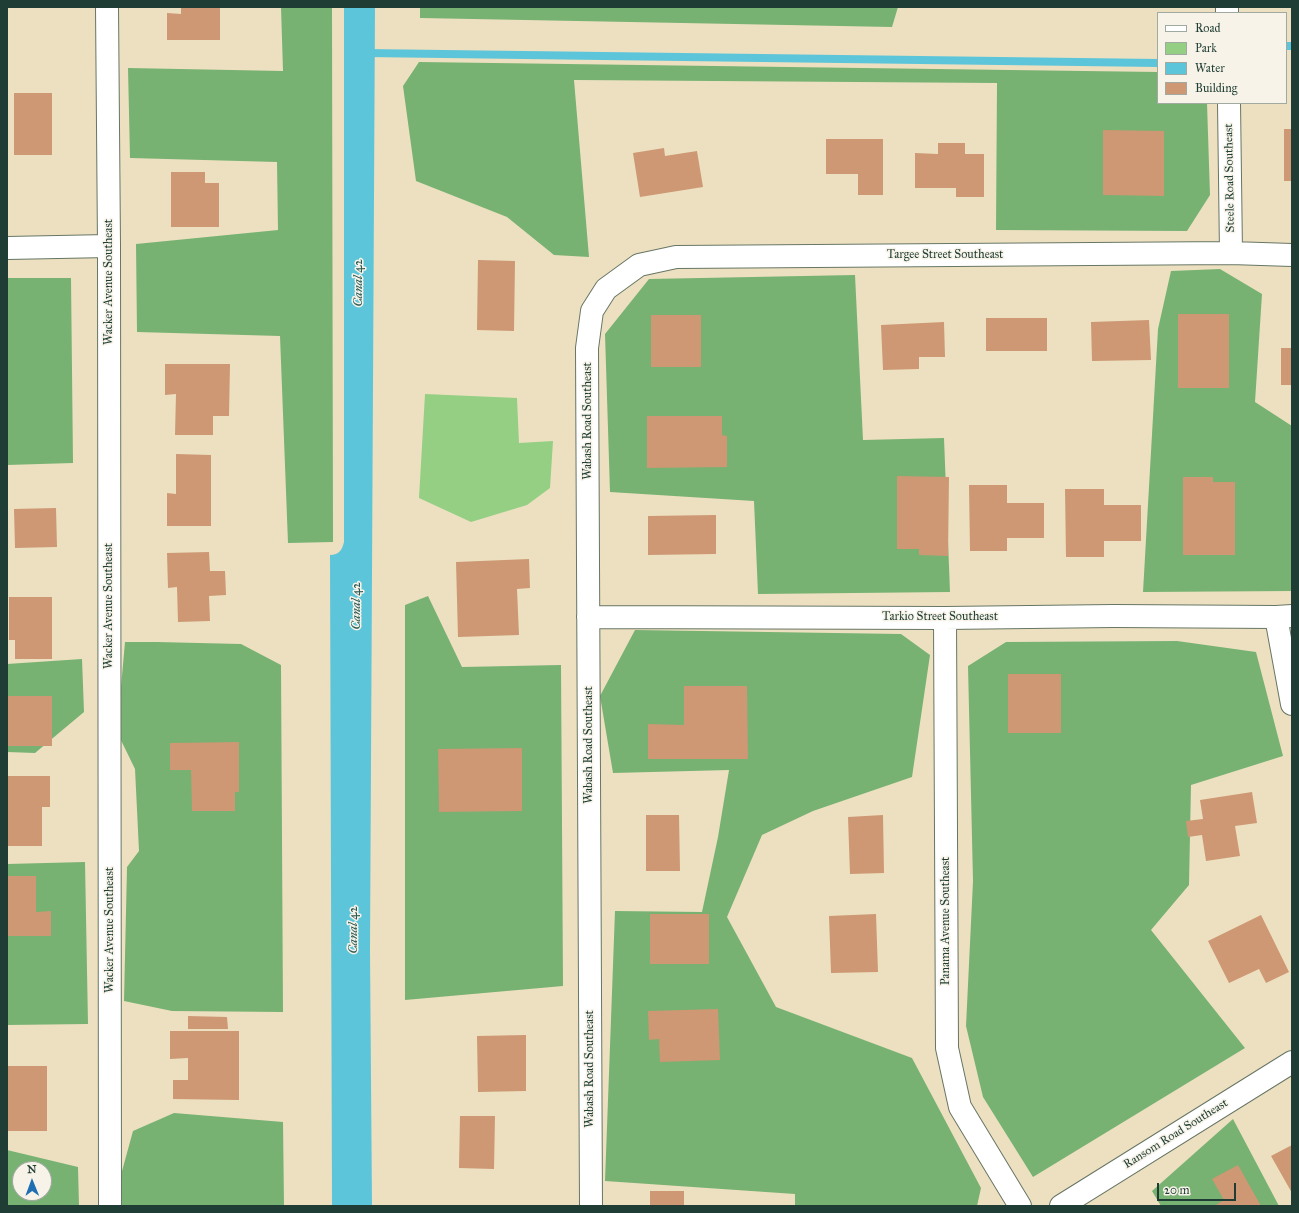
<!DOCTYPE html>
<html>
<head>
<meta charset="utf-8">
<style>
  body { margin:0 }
  #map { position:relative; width:1299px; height:1213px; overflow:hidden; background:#ede0c0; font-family:"IM FELL Great Primer",serif }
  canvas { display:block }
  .frame { position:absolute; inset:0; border:8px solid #1f3d34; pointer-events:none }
  .legend { position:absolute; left:1157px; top:12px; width:130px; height:92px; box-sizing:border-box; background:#f7f3e8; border:1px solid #a1aaa0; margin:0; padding:5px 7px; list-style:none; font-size:12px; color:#1f3d34 }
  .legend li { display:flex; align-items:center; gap:8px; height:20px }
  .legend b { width:20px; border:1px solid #a1aaa0 }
  .north { position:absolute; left:12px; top:1161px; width:40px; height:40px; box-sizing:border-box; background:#f7f3e8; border:1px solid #a1aaa0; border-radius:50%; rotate:359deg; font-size:11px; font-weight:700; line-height:16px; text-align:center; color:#1f3d34 }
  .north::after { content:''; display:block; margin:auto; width:14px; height:18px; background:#1f6fb2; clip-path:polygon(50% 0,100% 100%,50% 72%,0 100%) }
  .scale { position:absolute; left:1157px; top:1183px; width:79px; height:18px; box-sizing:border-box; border:2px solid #1f3d34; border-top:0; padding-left:5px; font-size:12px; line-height:14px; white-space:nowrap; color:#1f3d34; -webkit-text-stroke:3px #f7f3e8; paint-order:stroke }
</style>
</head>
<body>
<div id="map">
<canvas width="1299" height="1213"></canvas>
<div class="frame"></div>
<ul class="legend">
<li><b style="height:5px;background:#fff"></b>Road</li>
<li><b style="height:11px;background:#94cf84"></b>Park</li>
<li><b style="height:11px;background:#5dc5da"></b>Water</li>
<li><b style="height:11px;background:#cd9873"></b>Building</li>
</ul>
<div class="north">N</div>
<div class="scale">20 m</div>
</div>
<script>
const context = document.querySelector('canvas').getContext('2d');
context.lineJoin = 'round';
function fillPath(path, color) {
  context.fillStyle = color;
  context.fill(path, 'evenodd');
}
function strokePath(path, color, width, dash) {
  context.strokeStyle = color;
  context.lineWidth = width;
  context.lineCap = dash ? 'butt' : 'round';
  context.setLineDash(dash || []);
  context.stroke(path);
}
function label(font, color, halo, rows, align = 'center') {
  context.font = font + ' "IM FELL Great Primer",serif';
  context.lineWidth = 3;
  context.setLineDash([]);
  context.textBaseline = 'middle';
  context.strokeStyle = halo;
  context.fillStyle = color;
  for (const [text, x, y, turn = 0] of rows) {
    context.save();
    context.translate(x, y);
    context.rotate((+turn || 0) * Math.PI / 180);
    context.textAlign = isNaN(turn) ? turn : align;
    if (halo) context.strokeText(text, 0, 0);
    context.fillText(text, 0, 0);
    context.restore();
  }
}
fillPath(new Path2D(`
  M425 394 517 398 519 443 553 441 550 488 527 505 471 522 419 498Z`), '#94cf84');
fillPath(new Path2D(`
  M281 7H332L333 542 288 543 280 336 137 332 136 244 278 230 277 162 130 158 128 68 283 71Z
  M420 7H898L892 27 420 18Z
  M419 62 1158 72V103H1207L1210 195 1187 231 996 230 997 83 574 80 589 257 554 255 507 217 416 181 403 86Z
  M1220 269 1262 294 1255 402 1292 426V591L1143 592 1158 329 1171 271Z
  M855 275 863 440 944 438 950 592 758 594 754 501 610 492 605 334 649 279Z
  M7 278H71L73 463 7 465Z
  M428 596 462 667 561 665 563 986 405 1000V605Z
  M635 630 901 634 930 655 912 777 813 811 762 835 727 917 776 1007 912 1058 981 1188 977 1206H795V1194L605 1181 615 911 702 912 718 837 729 770 613 773 600 696Z
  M1177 641 1256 652 1283 756 1191 785 1189 885 1151 930 1245 1048 1033 1177 983 1097 966 1026 973 881 968 666 1006 642Z
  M125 642H157L241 644 281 665 283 1012 172 1011 124 1001 127 867 139 851 135 769 117 732Z
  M82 659 84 712 35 753 7 752V664Z
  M85 862 88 1024 7 1025V864Z
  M174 1113 283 1122 284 1206H121L119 1182 133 1131Z
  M1233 1119 1279 1206H1161L1152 1191Z
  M7 1150 78 1167 79 1206H7ZM20 1169H44V1193H20Z`), '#77b272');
fillPath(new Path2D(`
  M344 7H375L370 951 372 1206H332L330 555C339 555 342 550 344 542Z`), '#5dc5da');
strokePath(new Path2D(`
  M1286 46H1292
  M365 53 1158 63`), '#5dc5da', 8);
fillPath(new Path2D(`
  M181 7H220V40H167V13L181 14Z
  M14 93H52V155H14Z
  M1284 129H1292V181H1284Z
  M1103 130 1164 131V196L1103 195Z
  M826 139H883V195H858V174H826Z
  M938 143H965V154H984V197H956V188H915V153L938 154Z
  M664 148 665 156 697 151 703 187 640 197 633 153Z
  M171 172H205V183H219V227H171Z
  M478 260 515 261 514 331 477 330Z
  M1178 314H1229V388H1178Z
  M651 315H701V367H651Z
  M986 318H1047V351H986Z
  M1149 320 1151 360 1092 361 1091 322Z
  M944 322 945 357H919V369L883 370 881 325Z
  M1281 348H1292V385H1281Z
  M165 364H230L229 416H213V435H175L176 394 165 395Z
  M647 416H722V435L727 436V467L647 468Z
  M176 454 211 455V526H167V493L176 494Z
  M897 476 949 477 948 556 919 555V549H897Z
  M1183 477H1213V482H1235V555H1183Z
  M969 485H1007V503H1044V538H1007V551H970Z
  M1065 489H1104V505H1141V541H1104V557H1066Z
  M56 508 57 547 15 548 14 509Z
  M716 515V554L648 555V516Z
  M209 552 210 571H225L226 595 209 596 210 621 178 622 177 587 168 588 167 553Z
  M529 559 530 588 517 589 519 635 458 637 456 562Z
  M9 597H52V659H15V640H9Z
  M1008 674H1061V733H1008Z
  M684 686H747L748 759H648V724L684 725Z
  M7 696H52V746H7Z
  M239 742V792H235V811H192L191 770H170V743Z
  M522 748V811L439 812 438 749Z
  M7 776H50V807H42V846H7Z
  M1252 792 1257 823 1235 826 1240 856 1206 861 1202 835 1188 837 1186 821 1203 819 1200 800Z
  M646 815H679L680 871H646Z
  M883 815 884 873 850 874 848 817Z
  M7 876H36V912L51 911V936H7Z
  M650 914H709V964H650Z
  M876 914 878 972 831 973 829 916Z
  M1261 915 1289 972 1266 983 1259 969 1229 983 1208 941Z
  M718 1009 720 1060 660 1062 659 1039 649 1040 648 1011Z
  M188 1016 227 1017 228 1029H188Z
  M170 1031H239V1100L173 1099V1080H188V1058L170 1059Z
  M526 1035V1091L478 1092 477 1036Z
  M7 1066H47V1131H7Z
  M460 1116H495L494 1169 459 1168Z
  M1292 1145V1193L1271 1156Z
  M1238 1165 1261 1206H1214L1224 1200 1212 1179Z
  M650 1191H684V1206H650Z`), '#cd9873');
const minor = new Path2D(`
  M107 7 109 246 110 1206
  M1227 7V13
  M1229 103 1231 253
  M7 248 109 246
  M588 617 945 618 1114 616 1276 617 1292 616
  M1276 617 1292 704
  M945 618 947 1048 960 1107 1020 1206
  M591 1206 587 348 592 311 606 289 639 265 676 257 1231 253 1292 255
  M1061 1206 1292 1062`);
strokePath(minor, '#677665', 24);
strokePath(minor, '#fff', 22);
label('12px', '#1f3d34', '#f7f3e8', [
  ["Steele Road Southeast",1230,178,-91],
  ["Targee Street Southeast",945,255],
  ["Wacker Avenue Southeast",109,282,-90],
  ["Wabash Road Southeast",588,421,-90],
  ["Wacker Avenue Southeast",109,606,-90],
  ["Tarkio Street Southeast",940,617],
  ["Wabash Road Southeast",589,745,-90],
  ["Panama Avenue Southeast",946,921,-90],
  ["Wacker Avenue Southeast",110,930,-90],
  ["Wabash Road Southeast",590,1069,-90],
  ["Ransom Road Southeast",1176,1134,-32]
]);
label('italic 13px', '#2b5855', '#f7f3e8', [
  ["Canal 42",359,283,-90],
  ["Canal 42",357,606,-90],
  ["Canal 42",354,930,-90]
]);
</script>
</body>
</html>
